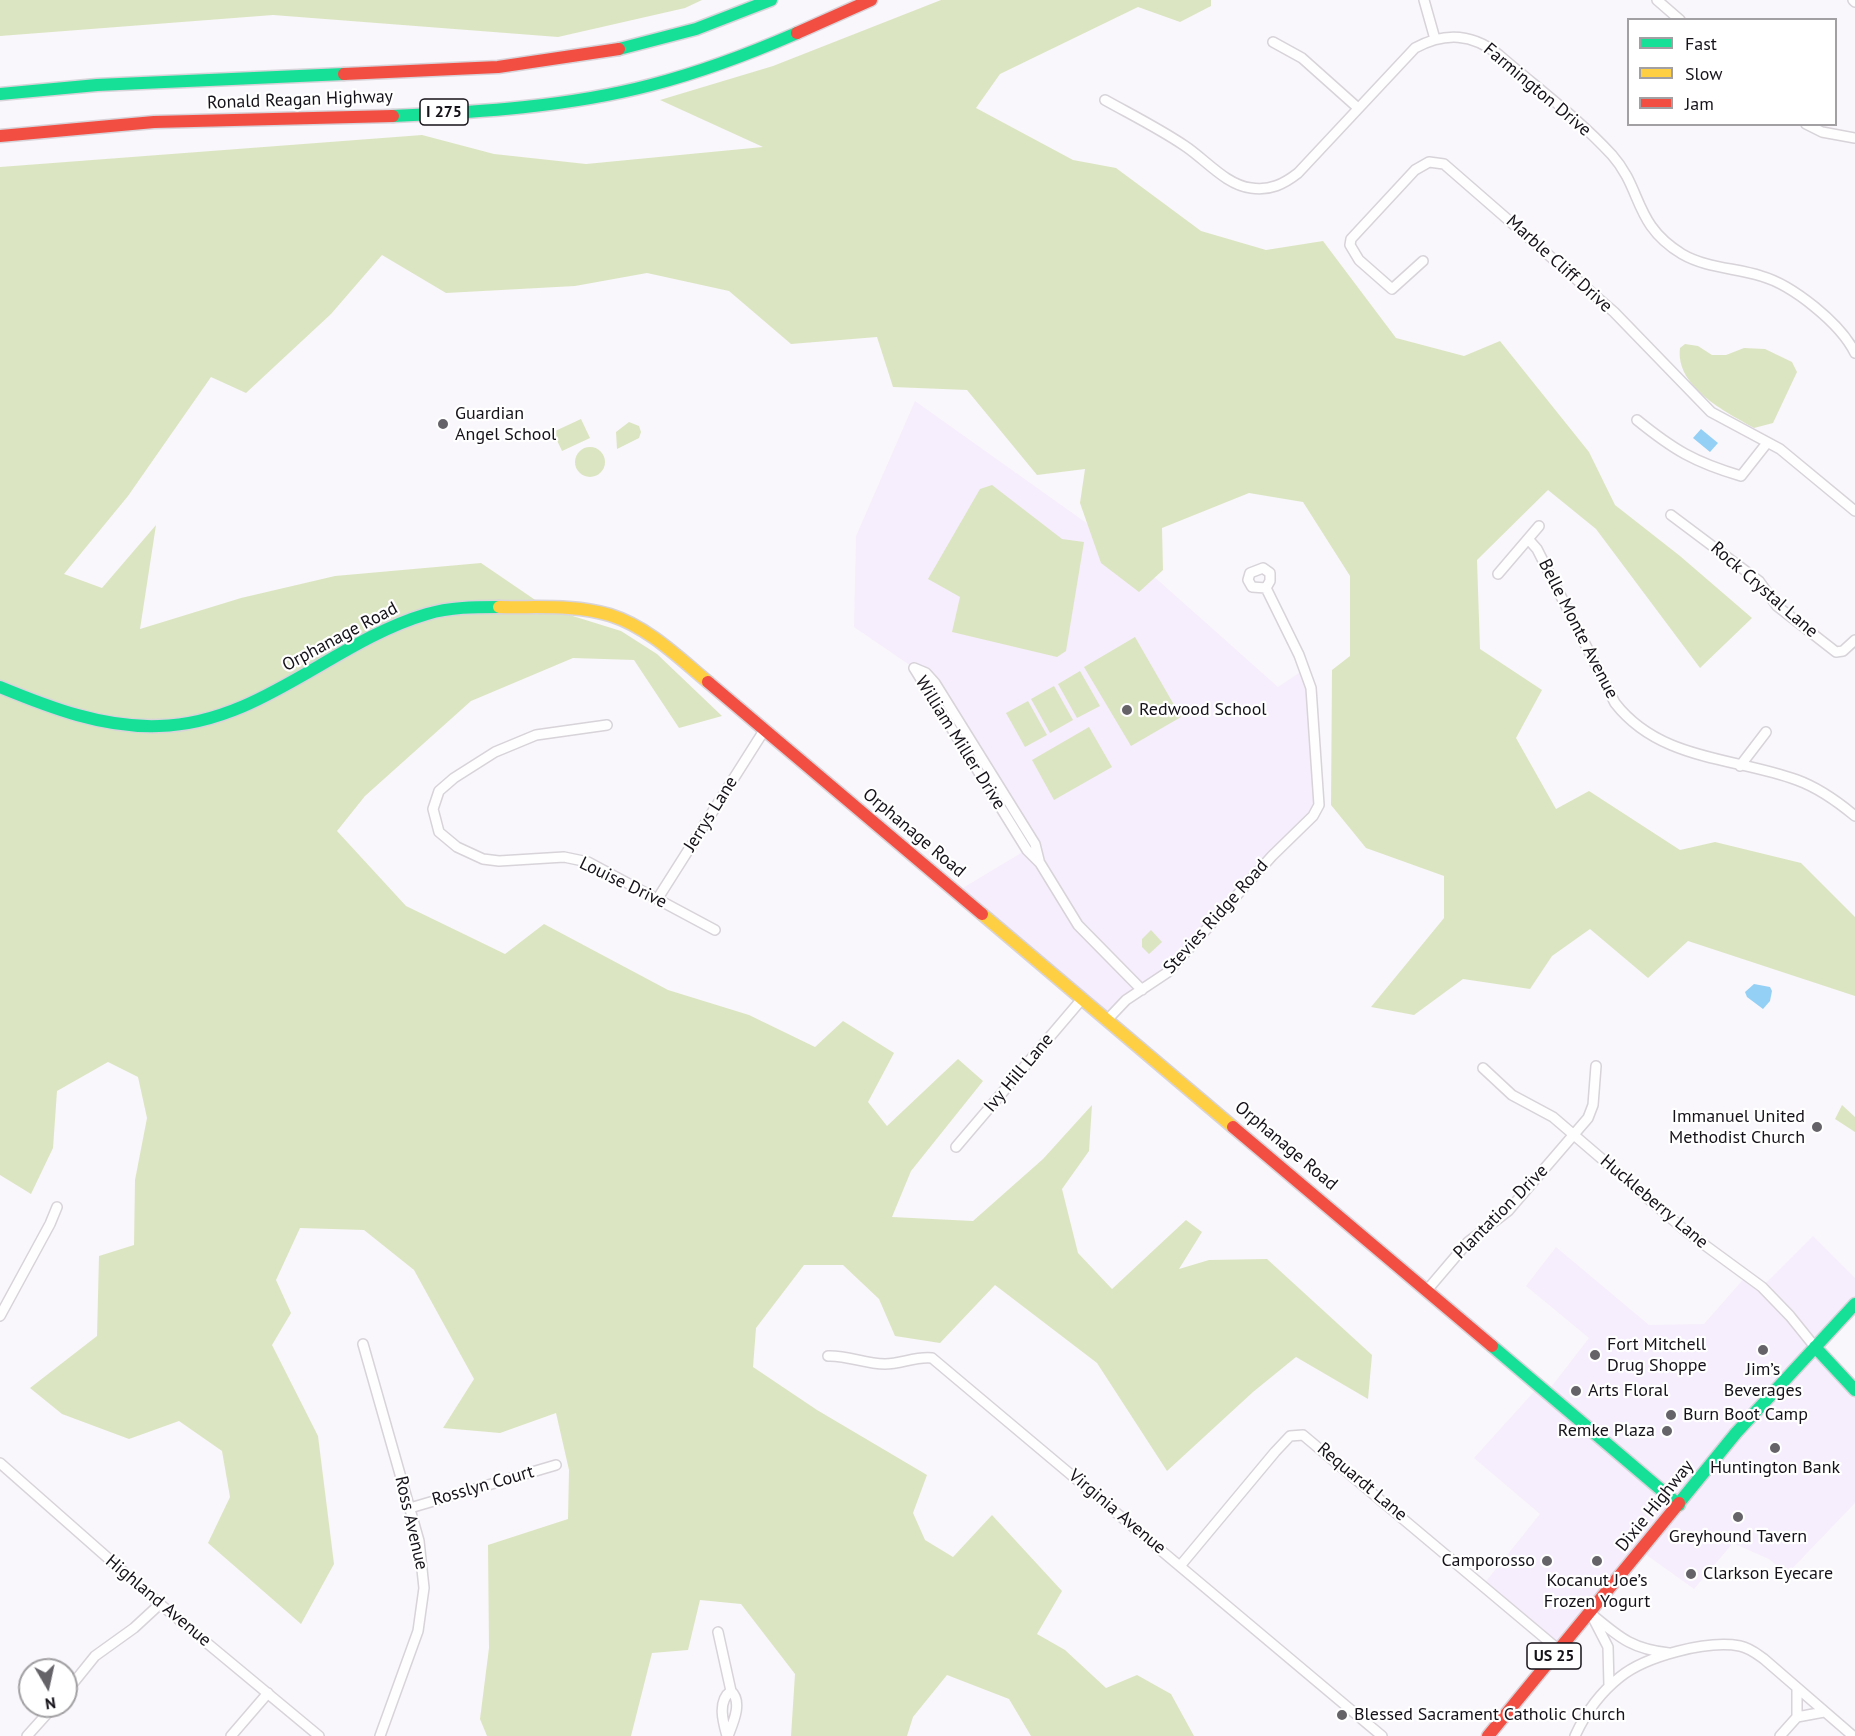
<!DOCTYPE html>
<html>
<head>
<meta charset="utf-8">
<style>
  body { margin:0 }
  #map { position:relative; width:1855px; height:1736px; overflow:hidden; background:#f9f7fb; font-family:"PT Sans",sans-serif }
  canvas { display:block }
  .legend { position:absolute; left:1627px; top:18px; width:210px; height:108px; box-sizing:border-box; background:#fff; border:2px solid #a2a0a3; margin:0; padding:8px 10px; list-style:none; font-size:18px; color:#161219 }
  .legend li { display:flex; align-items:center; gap:12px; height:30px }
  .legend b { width:30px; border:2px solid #a2a0a3 }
  .north { position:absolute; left:18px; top:1658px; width:60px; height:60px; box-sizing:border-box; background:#fff; border:2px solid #a2a0a3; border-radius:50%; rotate:171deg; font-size:16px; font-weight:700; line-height:24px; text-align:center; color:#161219 }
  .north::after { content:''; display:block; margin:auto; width:21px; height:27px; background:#656268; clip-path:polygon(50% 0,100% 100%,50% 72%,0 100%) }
</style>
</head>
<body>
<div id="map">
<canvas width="1855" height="1736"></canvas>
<ul class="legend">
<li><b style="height:8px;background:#16e098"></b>Fast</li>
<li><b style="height:8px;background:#ffcf43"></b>Slow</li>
<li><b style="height:8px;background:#f24e42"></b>Jam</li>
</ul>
<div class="north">N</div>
</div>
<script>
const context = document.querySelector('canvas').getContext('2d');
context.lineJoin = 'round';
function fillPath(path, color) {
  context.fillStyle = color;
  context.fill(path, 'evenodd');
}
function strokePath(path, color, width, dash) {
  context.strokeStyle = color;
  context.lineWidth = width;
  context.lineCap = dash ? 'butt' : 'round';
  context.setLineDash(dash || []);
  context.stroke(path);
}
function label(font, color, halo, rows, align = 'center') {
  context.font = font + ' "PT Sans",sans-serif';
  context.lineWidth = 4.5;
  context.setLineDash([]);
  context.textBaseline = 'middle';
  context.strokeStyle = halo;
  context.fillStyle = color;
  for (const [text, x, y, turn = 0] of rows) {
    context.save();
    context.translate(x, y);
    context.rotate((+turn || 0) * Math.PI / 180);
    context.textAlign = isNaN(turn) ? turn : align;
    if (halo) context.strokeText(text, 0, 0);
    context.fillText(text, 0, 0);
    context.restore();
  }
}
fillPath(new Path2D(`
  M915 401 1123 549 1278 687 1305 669 1319 805 1168 972 1107 1020 956 892 1026 850 914 668 854 627 856 536Z
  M1813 1236 1855 1278V1304L1815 1347 1855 1390V1503L1787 1574 1769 1559 1733 1543 1694 1589 1641 1551 1559 1650 1483 1585 1540 1514 1474 1458 1540 1385 1548 1391 1589 1338 1526 1286 1556 1247 1649 1325 1704 1324 1747 1275 1762 1287Z`), '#f6eefc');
fillPath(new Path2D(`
  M0 0H702L685 8 558 37 273 15 0 36Z
  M941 0H1211V6L1180 22 1138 7 1000 74 976 108 1073 160 1116 168 1201 231 1266 250 1323 241 1396 338 1464 356 1500 341 1589 452 1615 505 1680 556 1752 618 1700 668 1596 529 1548 490 1477 560 1480 649 1542 690 1516 738 1556 809 1589 791 1680 850 1715 842 1801 863 1855 917V996L1688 941 1648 978 1590 929 1552 956 1530 989 1463 979 1414 1015 1371 1007 1444 918V876L1366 848 1331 805 1332 670 1350 656V576L1303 502 1249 493 1162 528 1163 570 1139 592 1101 563 1080 503 1085 469 1037 475 967 390 893 387 877 337 791 344 729 291 647 273 575 286 446 293 382 255 331 314 246 393 211 377 128 496 64 574 102 588 156 525 140 629 241 598 335 576 481 563 547 608 621 631 657 654 722 716 679 728 634 660 573 658 471 701 365 796 337 831 406 906 505 954 544 924 668 990 749 1015 815 1047 843 1021 894 1053 868 1102 887 1126 958 1059 983 1081 911 1171 892 1217 973 1221 1043 1159 1092 1105 1089 1151 1062 1189 1078 1253 1112 1289 1186 1220 1202 1232 1179 1269 1209 1260 1267 1259 1372 1355 1368 1399 1296 1357 1253 1392 1167 1471 1097 1363 995 1285 940 1343 895 1336 879 1299 843 1265H804L756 1328 753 1367 817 1410 927 1475 913 1513 925 1540 953 1557 992 1515 1062 1591 1037 1634 1065 1650 1106 1688 1137 1675 1171 1694 1194 1736H1031L1009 1699 947 1675 913 1717 907 1736H791L795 1674 741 1604 700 1600 688 1650 652 1653 631 1736H487L480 1719 489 1648 488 1545 568 1519 569 1470 556 1413 500 1433 443 1428 474 1379 414 1270 364 1230 300 1228 276 1280 291 1313 272 1345 318 1436 334 1564 301 1624 208 1543 230 1497 222 1451 179 1421 129 1439 62 1414 30 1388 97 1336 99 1256 134 1245 135 1180 147 1118 138 1077 108 1062 57 1091 53 1148 31 1194 0 1175V167L422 135 494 154 586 164 763 147 660 100 773 66Z
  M1685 344 1698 346 1712 355H1726L1744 348 1765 349 1792 362 1797 372 1773 423 1754 428C1726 412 1675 387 1680 348Z
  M581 419 590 438 562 451 553 432Z
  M629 422 639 426 641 432 639 438 617 449 616 432Z
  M575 462a15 15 0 1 1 30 0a15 15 0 1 1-30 0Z
  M992 485 1062 539 1084 542 1066 651 1057 657 952 632 960 597 928 579 980 489Z
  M1135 637 1181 717 1131 746 1084 667Z
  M1080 671 1100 706 1077 718 1058 684Z
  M1054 686 1073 720 1050 733 1031 699Z
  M1028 701 1047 735 1025 747 1006 713Z
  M1089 727 1112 767 1054 800 1032 760Z
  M1151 930 1162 942 1149 954 1142 947V939Z
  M1842 1105 1855 1117V1132L1835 1119Z`), '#dce5c2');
fillPath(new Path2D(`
  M1701 429 1718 443 1710 452 1693 438Z
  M1754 984 1770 987 1772 991 1770 1001 1763 1009 1747 997 1745 992Z`), '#94d0f6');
const street = new Path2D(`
  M1424 0 1435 39
  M1657 0 1680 20
  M1853 0 1855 2
  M1273 42 1302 58 1358 108
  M1105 100C1132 115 1160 129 1185 146 1206 160 1226 185 1251 188 1270 191 1284 184 1298 173L1415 48C1445 32 1472 33 1499 55 1536 87 1578 118 1612 155 1643 190 1633 224 1682 254 1706 268 1736 268 1761 276 1793 285 1841 324 1855 353
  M1806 124 1822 132 1855 138
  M1423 261 1392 289 1359 260 1350 245 1351 239 1415 170 1429 162 1444 164 1614 312 1711 412 1780 449 1855 511
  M1637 420C1674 450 1694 462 1741 476L1767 443
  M1671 515 1759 581 1777 606 1836 652 1843 651 1855 640
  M1529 540 1537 549 1615 703C1660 761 1734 757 1797 780 1819 788 1837 801 1855 816
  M1498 574 1539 526
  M914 668 1027 850 1040 863 1078 925 1142 990
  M914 668 926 673 935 683 1035 844 1039 860
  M607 725 536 735 495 752 454 778 439 791 433 809 439 832 457 847 483 859 499 861 564 857 588 862 715 930
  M1740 766 1766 732
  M658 898 765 729
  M1107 1020 1126 1000 1168 972 1272 856 1313 816 1319 805 1311 688 1299 655 1266 588 1270 581V573L1263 568 1250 573 1248 580 1252 587 1266 588
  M1483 1068 1512 1095 1553 1117 1687 1232 1762 1287 1790 1316 1815 1347
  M956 1147 1082 999
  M1428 1289 1468 1242 1508 1211 1588 1118 1593 1105 1596 1066
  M0 1316 50 1224 57 1207
  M363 1344 419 1541 424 1588 418 1631 380 1736
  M828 1356C847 1355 865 1364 885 1364 901 1364 916 1356 932 1358L1382 1736
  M0 1463 160 1604 319 1736
  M410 1508 556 1465
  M1180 1566 1275 1452 1290 1436 1303 1435 1559 1650
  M1590 1613C1619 1637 1631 1649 1669 1653
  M1593 1618 1608 1647 1609 1686
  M718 1632 731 1691
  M1797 1688V1717
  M66 1692 95 1656 134 1628 160 1604
  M27 1736 54 1706
  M231 1736 268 1693
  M727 1736C723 1722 717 1701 731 1691 743 1702 733 1723 728 1736
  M1575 1736C1585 1714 1601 1692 1620 1677 1646 1656 1707 1640 1740 1646 1750 1648 1757 1654 1764 1659L1853 1736
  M1780 1736 1797 1717 1824 1712`);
const fast = new Path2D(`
  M619 49 696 29 771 0
  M0 94 97 85 344 74
  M393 116C479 112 567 107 651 85 701 72 749 54 797 33
  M0 687C51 708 103 728 159 726 260 724 334 641 427 614 450 607 475 607 499 607
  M1492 1346 1679 1505
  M1815 1347 1855 1390
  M1679 1503 1736 1433 1855 1304`);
const slow = new Path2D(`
  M499 607C535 608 575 604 610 615 648 627 678 657 708 682
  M982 914 1233 1127`);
const jam = new Path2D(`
  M797 33 871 0
  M344 74 498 67 619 49
  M0 136 154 122 393 116
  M708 682 982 914
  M1233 1127 1492 1346
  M1488 1736 1679 1503`);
strokePath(street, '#d7d3d9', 12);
strokePath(fast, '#d7d3d9', 15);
strokePath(slow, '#d7d3d9', 15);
strokePath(jam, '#d7d3d9', 15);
strokePath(street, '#fefefe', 9);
strokePath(fast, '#16e098', 12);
strokePath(slow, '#ffcf43', 12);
strokePath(jam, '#f24e42', 12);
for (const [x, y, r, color] of [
  [443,424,6,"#656268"],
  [1127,710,6,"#656268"],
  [1817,1127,6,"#656268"],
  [1763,1350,6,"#656268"],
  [1595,1355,6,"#656268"],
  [1576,1391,6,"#656268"],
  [1671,1415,6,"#656268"],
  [1667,1431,6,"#656268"],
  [1775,1448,6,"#656268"],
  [1738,1517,6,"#656268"],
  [1547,1561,6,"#656268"],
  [1597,1561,6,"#656268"],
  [1691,1574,6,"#656268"],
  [1342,1715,6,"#656268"]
]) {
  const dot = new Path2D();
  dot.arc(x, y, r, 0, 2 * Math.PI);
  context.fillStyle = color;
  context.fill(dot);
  strokePath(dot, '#fff', 2);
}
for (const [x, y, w] of [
  [444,112,48],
  [1554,1656,54]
]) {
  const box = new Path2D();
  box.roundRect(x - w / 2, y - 13, w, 26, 4.5);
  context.fillStyle = '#fff';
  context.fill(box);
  strokePath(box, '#161219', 1.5);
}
label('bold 16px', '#161219', null, [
  ["I 275",444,112],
  ["US 25",1554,1656]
]);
label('18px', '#161219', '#fff', [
  ["Farmington Drive",1537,90,40],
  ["Ronald Reagan Highway",300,100,-2],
  ["Marble Cliff Drive",1559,264,42],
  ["Rock Crystal Lane",1764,590,41],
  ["Belle Monte Avenue",1578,629,63],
  ["Orphanage Road",340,637,-28],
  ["William Miller Drive",960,743,58],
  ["Jerrys Lane",711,814,-58],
  ["Orphanage Road",914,833,40],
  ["Louise Drive",623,883,26],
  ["Stevies Ridge Road",1216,917,-48],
  ["Ivy Hill Lane",1019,1073,-50],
  ["Orphanage Road",1286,1146,40],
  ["Huckleberry Lane",1654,1202,40],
  ["Plantation Drive",1501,1212,-45],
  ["Requardt Lane",1362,1482,40],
  ["Rosslyn Court",483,1486,-16],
  ["Dixie Highway",1655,1506,-51],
  ["Virginia Avenue",1117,1512,40],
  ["Ross Avenue",411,1523,77],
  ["Highland Avenue",158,1601,40]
]);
label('18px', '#161219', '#fff', [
  ["Guardian",455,414],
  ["Angel School",455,435],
  ["Redwood School",1139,710],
  ["Immanuel United",1805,1117,"right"],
  ["Methodist Church",1805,1138,"right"],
  ["Fort Mitchell",1607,1345],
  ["Drug Shoppe",1607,1366],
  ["Jim’s",1763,1370,"center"],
  ["Beverages",1763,1391,"center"],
  ["Arts Floral",1588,1391],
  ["Burn Boot Camp",1683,1415],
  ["Remke Plaza",1655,1431,"right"],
  ["Huntington Bank",1775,1468,"center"],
  ["Greyhound Tavern",1738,1537,"center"],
  ["Camporosso",1535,1561,"right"],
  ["Clarkson Eyecare",1703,1574],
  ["Kocanut Joe’s",1597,1581,"center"],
  ["Frozen Yogurt",1597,1602,"center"],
  ["Blessed Sacrament Catholic Church",1354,1715]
], 'left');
</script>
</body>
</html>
